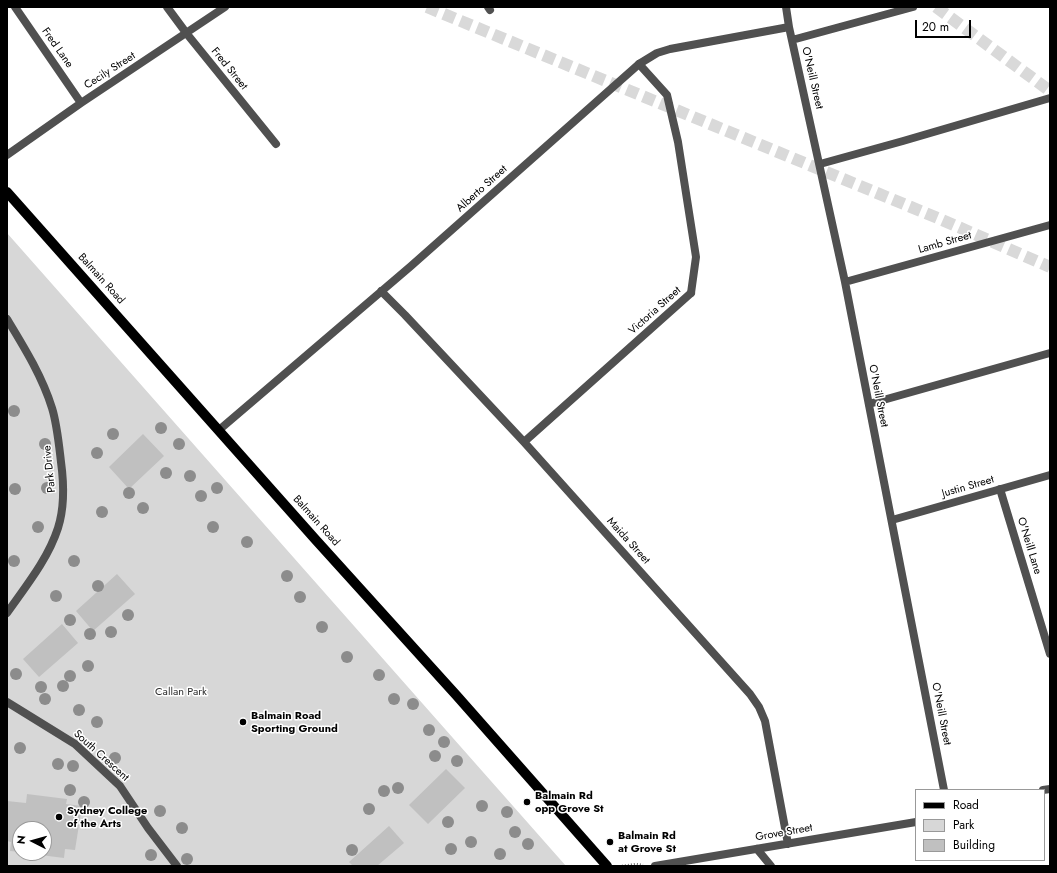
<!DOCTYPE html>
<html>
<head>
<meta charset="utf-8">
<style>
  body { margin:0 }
  #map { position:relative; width:1057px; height:873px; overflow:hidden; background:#fff; font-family:Jost,sans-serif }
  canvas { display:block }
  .frame { position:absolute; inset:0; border:8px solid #000; pointer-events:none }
  .legend { position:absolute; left:915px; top:789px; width:130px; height:72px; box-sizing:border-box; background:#fff; border:1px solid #999; margin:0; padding:5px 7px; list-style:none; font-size:12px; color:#000 }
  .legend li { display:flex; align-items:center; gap:8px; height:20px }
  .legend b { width:20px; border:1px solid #999 }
  .north { position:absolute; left:12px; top:821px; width:40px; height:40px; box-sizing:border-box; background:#fff; border:1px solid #999; border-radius:50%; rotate:276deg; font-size:11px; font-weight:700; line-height:16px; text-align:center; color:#000 }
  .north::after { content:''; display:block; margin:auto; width:14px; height:18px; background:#000; clip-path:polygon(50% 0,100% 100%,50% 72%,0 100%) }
  .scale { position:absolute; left:915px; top:20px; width:56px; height:18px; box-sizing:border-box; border:2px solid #000; border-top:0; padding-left:5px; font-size:12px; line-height:14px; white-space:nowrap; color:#000; -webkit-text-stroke:3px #fff; paint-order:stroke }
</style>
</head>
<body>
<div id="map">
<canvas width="1057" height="873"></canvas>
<div class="frame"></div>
<ul class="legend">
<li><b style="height:5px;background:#000"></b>Road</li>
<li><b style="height:11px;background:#d7d7d7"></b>Park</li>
<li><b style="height:11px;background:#c0c0c0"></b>Building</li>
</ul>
<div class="north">N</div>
<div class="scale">20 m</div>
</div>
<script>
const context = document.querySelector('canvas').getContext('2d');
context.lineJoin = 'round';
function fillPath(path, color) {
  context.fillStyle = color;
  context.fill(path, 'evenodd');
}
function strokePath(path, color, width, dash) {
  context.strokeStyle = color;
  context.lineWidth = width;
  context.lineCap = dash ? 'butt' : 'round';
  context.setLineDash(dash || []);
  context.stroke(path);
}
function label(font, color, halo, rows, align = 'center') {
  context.font = font + ' Jost,sans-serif';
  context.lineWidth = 3;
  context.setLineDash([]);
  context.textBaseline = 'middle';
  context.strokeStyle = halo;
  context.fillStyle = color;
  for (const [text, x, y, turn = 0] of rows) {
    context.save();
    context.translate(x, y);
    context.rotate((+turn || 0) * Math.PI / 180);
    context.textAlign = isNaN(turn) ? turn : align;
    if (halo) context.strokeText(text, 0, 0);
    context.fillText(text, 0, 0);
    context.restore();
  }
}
fillPath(new Path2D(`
  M7 233 566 866H7ZM20 829H44V853H20Z`), '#d7d7d7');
fillPath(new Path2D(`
  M143 434 164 456 129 489 109 467Z
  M117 574 135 594 93 631 76 611Z
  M62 624 78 643 39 677 23 659Z
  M446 769 465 788 428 824 409 805Z
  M27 794 67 799 66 804 82 806 75 850 65 849 64 858 32 854 44 853V829H20V852L10 851 11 842 7 841V801L26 803Z
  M389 826 404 843 377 866H353L349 862Z`), '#c0c0c0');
strokePath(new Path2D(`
  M427 7 940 219 1050 267
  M936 7 1050 91`), '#d9d9d9', 12, [12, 6]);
strokePath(new Path2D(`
  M622 866 636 864 643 865`), '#727272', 2.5, [1, 2]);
strokePath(new Path2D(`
  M639 64 667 95 678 142 696 257 691 293
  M820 164 903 141 1050 98
  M7 319C24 347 42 376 52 408 57 424 59 445 61 462 64 484 65 506 58 528 48 559 26 586 7 613
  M869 404 1050 353
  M1000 489 1050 654
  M7 702 75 744 120 786 148 828 177 866
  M757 849 771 866`), '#505050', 8);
strokePath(new Path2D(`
  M15 7 81 103
  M167 7 187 34 276 144
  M488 7 490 10
  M786 7 789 27 845 282 944 790
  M792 40 913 7
  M7 155 81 103 225 7
  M845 282 1050 225
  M381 291 405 315 524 442 750 694 759 707 765 721 788 844
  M219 430 411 266 639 64 657 53 670 49 789 27
  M524 442 691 293
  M892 520 1050 475
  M1043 790 1050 789
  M655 866 916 822`), '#505050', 8);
strokePath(new Path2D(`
  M7 192 315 539 457 696 607 866`), '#000', 10);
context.fillStyle = '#8c8c8c';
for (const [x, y] of [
  [14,411],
  [161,428],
  [113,434],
  [45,444],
  [179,444],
  [97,453],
  [166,473],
  [190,476],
  [47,488],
  [217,488],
  [15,489],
  [129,493],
  [201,496],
  [143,508],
  [102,512],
  [38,527],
  [213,527],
  [247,542],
  [14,561],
  [74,561],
  [287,576],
  [98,586],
  [56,596],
  [300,597],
  [128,615],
  [70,620],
  [322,627],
  [111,632],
  [90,634],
  [347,657],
  [88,666],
  [16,674],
  [379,675],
  [70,676],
  [63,686],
  [41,687],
  [45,699],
  [394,699],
  [413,704],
  [79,710],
  [97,722],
  [429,730],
  [444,742],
  [20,748],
  [435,756],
  [115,758],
  [457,761],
  [58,764],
  [73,766],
  [398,788],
  [70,790],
  [384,791],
  [84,802],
  [482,806],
  [369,809],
  [160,811],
  [507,812],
  [448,822],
  [182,828],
  [515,832],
  [471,842],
  [528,844],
  [451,849],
  [352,850],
  [500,854],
  [151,855],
  [187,859]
]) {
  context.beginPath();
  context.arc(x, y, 6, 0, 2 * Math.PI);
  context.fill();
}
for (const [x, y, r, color] of [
  [243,722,4,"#000"],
  [527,802,4,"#000"],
  [59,817,4,"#000"],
  [610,842,4,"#000"]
]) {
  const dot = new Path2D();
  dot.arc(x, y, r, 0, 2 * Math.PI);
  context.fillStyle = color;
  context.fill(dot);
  strokePath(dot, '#fff', 1.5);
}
label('11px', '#000', '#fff', [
  ["Fred Lane",57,48,55],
  ["Fred Street",229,69,51],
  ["Cecily Street",110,71,-33],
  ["O'Neill Street",812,78,77],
  ["Alberto Street",482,189,-42],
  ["Lamb Street",945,243,-16],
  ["Balmain Road",101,279,48],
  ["Victoria Street",655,311,-42],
  ["O'Neill Street",878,396,79],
  ["Park Drive",50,469,-96],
  ["Justin Street",968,487,-16],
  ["Balmain Road",316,521,48],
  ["Maida Street",628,541,48],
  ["O'Neill Lane",1029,546,73],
  ["O'Neill Street",941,714,79],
  ["South Crescent",101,756,42],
  ["Grove Street",784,833,-10]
]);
label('11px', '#2e2e2e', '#fff', [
  ["Callan Park",181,692]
]);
label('bold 11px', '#000', '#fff', [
  ["Balmain Road",251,716],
  ["Sporting Ground",251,729],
  ["Balmain Rd",535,796],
  ["opp Grove St",535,809],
  ["Sydney College",67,811],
  ["of the Arts",67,824],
  ["Balmain Rd",618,836],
  ["at Grove St",618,849]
], 'left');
</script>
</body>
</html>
